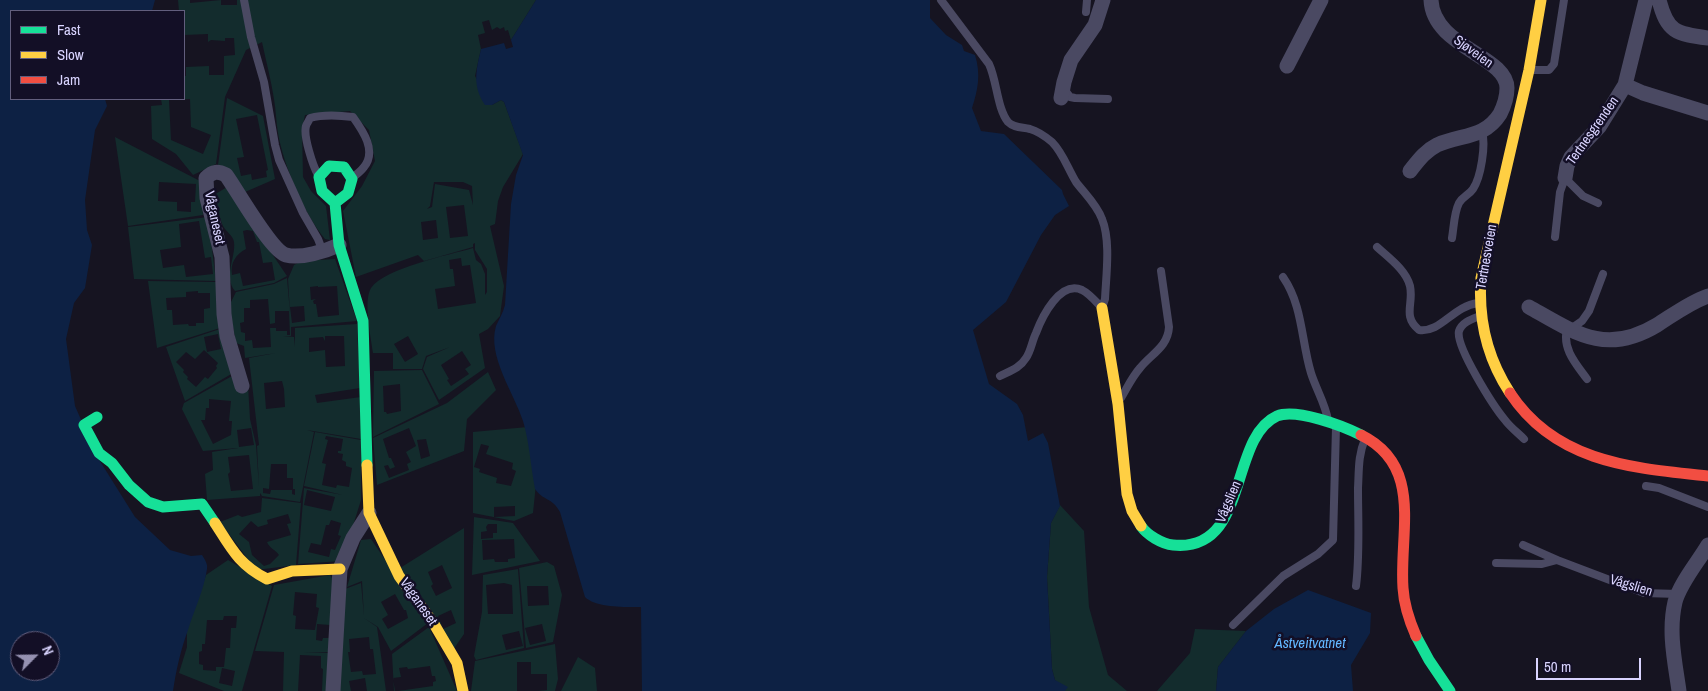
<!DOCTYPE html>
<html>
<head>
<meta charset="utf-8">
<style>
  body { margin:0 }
  #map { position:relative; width:1708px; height:691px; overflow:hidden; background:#161421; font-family:"Archivo Narrow",sans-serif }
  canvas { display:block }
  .legend { position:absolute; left:10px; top:10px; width:175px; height:90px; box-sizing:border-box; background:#130f26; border:1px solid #625e7d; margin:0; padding:6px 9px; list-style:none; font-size:15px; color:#d9d4ff }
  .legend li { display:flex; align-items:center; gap:10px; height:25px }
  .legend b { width:25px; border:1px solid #625e7d }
  .north { position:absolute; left:10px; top:631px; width:50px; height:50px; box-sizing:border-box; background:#130f26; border:1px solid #625e7d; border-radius:50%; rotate:67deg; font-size:14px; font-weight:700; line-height:20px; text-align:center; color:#d9d4ff }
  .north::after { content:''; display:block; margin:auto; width:18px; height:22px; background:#9591b1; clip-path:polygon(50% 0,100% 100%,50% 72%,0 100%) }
  .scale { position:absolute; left:1536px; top:658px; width:105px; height:22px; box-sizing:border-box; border:2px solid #d9d4ff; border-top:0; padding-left:6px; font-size:15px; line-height:18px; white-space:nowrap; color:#d9d4ff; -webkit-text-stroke:4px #130f26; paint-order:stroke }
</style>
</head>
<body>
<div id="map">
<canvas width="1708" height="691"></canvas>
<ul class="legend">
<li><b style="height:6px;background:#16e098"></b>Fast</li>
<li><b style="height:6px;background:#ffcf43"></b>Slow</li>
<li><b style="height:6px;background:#f24e42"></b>Jam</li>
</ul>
<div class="north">N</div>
<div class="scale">50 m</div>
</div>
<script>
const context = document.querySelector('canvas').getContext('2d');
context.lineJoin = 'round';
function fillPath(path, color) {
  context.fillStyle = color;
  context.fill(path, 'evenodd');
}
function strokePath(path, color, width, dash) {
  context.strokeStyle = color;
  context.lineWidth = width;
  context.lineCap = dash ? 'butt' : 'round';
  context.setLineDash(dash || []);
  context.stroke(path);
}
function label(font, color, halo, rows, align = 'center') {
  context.font = font + ' "Archivo Narrow",sans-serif';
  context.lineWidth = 5;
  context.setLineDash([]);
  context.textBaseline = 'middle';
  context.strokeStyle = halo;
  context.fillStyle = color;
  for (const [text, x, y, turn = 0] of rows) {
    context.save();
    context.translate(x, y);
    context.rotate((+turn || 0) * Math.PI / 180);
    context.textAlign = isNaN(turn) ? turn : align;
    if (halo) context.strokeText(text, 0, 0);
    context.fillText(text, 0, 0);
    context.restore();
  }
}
fillPath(new Path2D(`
  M178 0H190V3L221 0V5H237V0H536L511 40 508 30 505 31 504 27 500 29 497 27 492 30 489 20 482 22 485 33 478 35 481 49 475 76 492 105 501 100 504 102 523 154 503 187 498 201 495 224 490 226 504 286 500 316 488 329 479 334 485 368 439 400 423 369 427 357 450 347 426 356 422 369H393V353H373C371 338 363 301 371 288 385 268 449 255 473 248L476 260 481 264 485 274V295L487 292V269L475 250V243L473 244V247L424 261 418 255 356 277 343 211 362 186 375 161 369 130 350 111 305 115 302 129 303 177 311 191 326 206 330 240 325 239C305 216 283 164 278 133 276 122 276 110 274 99 271 80 266 61 262 42L246 50 225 97 216 164 193 175 176 154 152 139 151 106 162 105 161 99H184V76H186V67L209 66V75H224V56L235 55 234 38H225V41L211 40 208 42V34L184 35V41V11H179ZM190 99 191 127 211 135 203 154 171 140 169 100ZM434 182H463L472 186 473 205 469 190 435 184 432 207 427 209 430 206ZM464 205 468 236 450 238 446 207ZM436 220 438 238 423 240 421 222ZM461 258 462 266 470 265 476 303 438 309 435 289 455 286 453 269H450L449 260ZM408 336 418 354 405 362 394 344ZM462 351 471 365 465 369 469 374 451 386 447 380 449 379 441 365Z
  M227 98 263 116 275 179 245 192 229 170 218 165ZM257 115 268 170 266 171 267 177 252 180 251 174 241 176 237 158 244 157 236 119Z
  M115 137 200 181 203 215 128 226ZM159 182 196 184 195 202H191V212L177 211V202L158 201Z
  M227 187 287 276 274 283 235 291C223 276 236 258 234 242 233 235 226 232 223 226 219 217 217 205 214 195ZM247 230 253 231 257 242H259L263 263 272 262 275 280 243 286 240 273 232 275C230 263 236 254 246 249L243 231Z
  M208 217 216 281 134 279 128 227ZM199 221 205 258 211 257 213 274 186 277 184 265 163 268 160 250 181 247 179 224Z
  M335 259 357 321 291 327V336H283L294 337 295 347V328L357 324 360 388 315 395 317 403 361 397V439L307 430 314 432 300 502 262 496 260 493V496L207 500 205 474 213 470 212 452 238 448 203 451 182 409 184 403 241 371 248 385 250 419 256 445 259 487 257 446 259 445 249 358 276 353 245 358 244 346 236 343 229 306 236 292 274 284 287 278 290 313 288 279 294 265 302 261ZM318 286V287L337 286 339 315 318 317 316 304H314L313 301 316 299 311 300 310 287ZM268 299 270 324 275 323V311H289L290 335H287V331H276V328H270L271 347 253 348 252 340 245 341V333L241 332 240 323 244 322V308H250V300ZM304 306 305 321 292 323 290 307ZM325 336H344L345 366 326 367 325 350 309 352V338L323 337 325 341ZM282 381 284 389 285 407 266 409 264 383ZM209 399 231 401 229 421H232L231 435 213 444 201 420H205L206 408H209ZM251 428 254 445 239 447 237 430ZM249 455 253 489 231 491 228 474 230 472 228 457ZM271 464H287V478H293V489H295V495L292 494V490H271L270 494 263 493V488L269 489Z
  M148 281 216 282 220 328 157 348ZM198 291V293H210V308L204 309V323H196V326H189L188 324 173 325 172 310H167L166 298 186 297V292Z
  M220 329 233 373 185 401 166 347ZM218 334 221 349 207 352 204 337ZM204 350 218 363 216 366 217 368 208 379 205 377 196 387 187 379 188 377 183 372 184 370 176 362 186 352 195 359Z
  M422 370 439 404 373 437 374 371ZM400 384 401 411 387 414 386 412H384L383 386Z
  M488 372 496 390 467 419 464 451 377 485 373 438 447 403ZM409 428 416 446 406 452 411 462 407 464 409 470 389 478 384 466 388 465 390 469 395 467 391 458H389L383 439ZM426 439 430 456 421 459 417 440Z
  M528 427 537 474 533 513 514 521 473 513V432ZM481 444 489 446 486 454 513 463 512 469 516 471 511 486 496 483 497 478 479 472 480 469 474 467ZM515 506V516L494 517V507Z
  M315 432 361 440V500L342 561 298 564 304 488 343 495 304 486ZM326 436 343 439 341 451H338V453L343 454 342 460 346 462V466L352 468 349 487 337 485 336 488 322 485 326 464 322 463 328 440 325 439ZM307 490 335 497 331 511 304 505ZM331 520 341 523 338 535 341 536 335 550 331 549 329 557 308 552 311 543 321 545 326 525H329Z
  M262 498 301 503 296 565 256 570 220 522 238 515 242 517 261 512ZM288 514 291 523 287 524 291 535 267 542C269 548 276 550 279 555L270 564 264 566 252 555 249 542 239 534 251 521 258 527 268 524 267 520Z
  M1060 505 1084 531 1089 607 1108 675 1127 691H1064L1055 680 1052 669 1047 577 1051 523Z
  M474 517 513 523 540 561 472 575ZM488 524H497V533H493V538L481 539V532L487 531 486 527ZM514 539 515 558 508 559V562H495L494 559 483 560 482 540Z
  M464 528V634L453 650 400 568ZM442 565 452 588 436 596 431 586 433 584 428 572ZM451 610 456 623 443 629 438 616Z
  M371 539 428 623 391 651 378 627 364 618 377 627 386 691H367L365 678 349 681 351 691H339L345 589 361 583 364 616 362 581 347 587 361 540ZM395 594 404 610H406L408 618 388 629 382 619 388 615 381 602ZM369 637 370 649H373L376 674 363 675 362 671 351 672 348 652H350L349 639Z
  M228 560 272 586 242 691H224L179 673 187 647V625L206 575ZM224 616H237L236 628H231L230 648H226L224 667H216V671L203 670V665L199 664V652L202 651V644H205L207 620H223ZM222 668 235 671 232 686 219 683Z
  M547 562 554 566 562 595 553 642 526 648 519 568ZM527 586H548L549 605 528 606ZM542 624 546 641 530 645 525 628Z
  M518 569 524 648 476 660 474 656 482 612 483 575ZM504 583 512 585 513 614H488L486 585ZM519 631 523 646 506 650 502 635Z
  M330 575 336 584 333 652H304L333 653 329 691H322L323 669 321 668V656L300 655 298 691H283L284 652 255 651 274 585ZM295 592 317 594 316 607 319 608 315 630 295 629 296 616 293 615ZM317 624 330 625 329 638H323L322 641 316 640Z
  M429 627 457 691H398L433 686V682L436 681 435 676H432L430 666 408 669 407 667 399 668 401 677 393 678 395 691H394L392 654Z
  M1195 629 1246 631 1218 667 1216 691H1157L1190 653Z
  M555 644 558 679 555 691H538L547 690V674H531V662H517V691H471L475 661Z
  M578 657 595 668 597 691H561Z`), '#132c2d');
fillPath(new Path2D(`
  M0 0H155L152 11H11V99H105L107 106 95 130 85 200 87 230 92 245 85 288 74 303 66 339 75 406 98 458 135 517 170 550 191 556 202 555C205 560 208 564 207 569 204 590 194 610 188 630 181 649 176 670 173 691H0ZM20 641H50V671H20Z
  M536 0H930V18L946 35 962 45 964 51 975 55C981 74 978 90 972 108L981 131 1004 134 1062 190 1063 194 1069 206 1055 215 1041 235 1006 302 973 330 989 384 1017 404 1023 415 1028 441 1043 433 1048 443 1060 506 1051 523 1047 577 1052 669 1055 680 1068 687 1065 691H642L641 607C626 607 596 608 585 597L560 512C552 497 543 501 535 489 531 468 529 440 523 421 514 393 487 356 496 326 499 319 503 313 505 305L511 204 516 175 523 155 504 102 501 100 492 105H485C472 86 476 70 481 49L504 43 506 49 513 47 511 40Z
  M1308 590 1371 613 1370 633 1351 665 1353 691H1216L1218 667 1246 631 1274 609Z`), '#0d2144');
strokePath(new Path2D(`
  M244 0 251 37 264 82 275 145 279 160 303 213 318 239 323 252
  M941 0 989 64C997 81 997 108 1008 122 1014 128 1022 127 1030 129 1037 131 1046 137 1052 142 1063 153 1068 169 1076 182 1085 194 1097 205 1102 219 1111 241 1106 276 1105 299L1102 308C1096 302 1090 294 1082 290 1060 280 1042 317 1036 333 1032 341 1031 351 1026 358 1020 368 1010 371 1000 376
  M1086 12 1087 0
  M1532 70H1549L1554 64 1564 0
  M1064 89 1070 97 1075 98 1108 99
  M318 175C313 166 303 136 306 126 307 123 309 121 310 118 324 114 338 115 353 117 363 131 377 151 364 167 361 171 356 175 352 178
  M1555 237 1560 192 1565 178 1583 196 1598 203
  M1452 238C1454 226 1454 213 1459 203 1463 196 1469 195 1473 189 1481 177 1486 145 1482 131
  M1377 247C1389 258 1406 270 1410 286 1414 304 1402 316 1419 330 1441 333 1453 306 1478 303
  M1283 277C1303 306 1301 340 1311 373 1316 389 1325 403 1328 420
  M1480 316C1472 319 1462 322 1459 331 1455 346 1494 407 1505 420 1510 427 1518 433 1524 439
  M1567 329C1562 349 1576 364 1587 379
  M1569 330 1582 321 1589 311 1603 274
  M1121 398C1127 388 1132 377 1140 368 1151 354 1168 347 1169 327L1161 271
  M1646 486 1659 488 1708 507
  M1523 545 1557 560 1644 593 1678 594
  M1496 563 1542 564 1557 560
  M1356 586C1360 554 1358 521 1358 488 1359 471 1358 455 1365 439
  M1233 625 1283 576 1318 554 1333 540 1336 427`), '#4a4962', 8);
strokePath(new Path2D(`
  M1659 0C1667 32 1676 34 1708 38
  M1287 66 1321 0
  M1625 85 1643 93 1708 113
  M1061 98 1064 82 1071 60 1095 25 1103 0
  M1410 171C1418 161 1425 151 1437 145 1461 134 1484 139 1500 114 1504 106 1507 97 1507 88 1507 56 1433 47 1431 0
  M1565 178 1567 166 1571 157 1599 127 1625 85 1646 0
  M1529 307C1575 333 1606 356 1657 325 1673 315 1690 302 1708 296
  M242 386 227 336 224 314 222 257 207 198 206 178C213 171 218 171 226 175 237 190 271 251 286 255 301 259 326 251 339 245
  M333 691 340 569 353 538 369 513
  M1679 691C1675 662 1668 632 1675 602 1680 583 1698 562 1708 545`), '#4a4962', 15);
strokePath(new Path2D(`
  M335 203 348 193 352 179 344 167 329 166 319 177 322 191 335 203 339 245 363 321 367 465
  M97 417 84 425 99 453 112 463 129 485 148 502 163 507 202 504 215 523
  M1141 526C1147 535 1162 544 1173 545 1250 553 1228 438 1277 416 1296 408 1343 426 1361 435
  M1416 636 1429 660 1450 691`), '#16e098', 11);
strokePath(new Path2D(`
  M1102 308 1118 404 1127 494 1132 511 1141 526
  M1510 393C1487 358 1478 320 1481 278L1529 70 1541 0
  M367 465 369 513 399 576 434 624 457 663 463 691
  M215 523C231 548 239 565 267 579L292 571 340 569`), '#ffcf43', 11);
strokePath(new Path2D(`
  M1510 393C1556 463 1633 468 1708 476
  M1361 435C1424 466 1399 532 1403 588 1404 605 1409 620 1416 636`), '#f24e42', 11);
label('14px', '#d9d4ff', '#130f26', [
  ["Sjøveien",1473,52,36],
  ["Tertnesgrenden",1593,131,-55],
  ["Våganeset",214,218,78],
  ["Tertnesveien",1487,257,-80],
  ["Vågslien",1229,502,-67],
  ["Vågslien",1631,586,17],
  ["Våganeset",418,602,55]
]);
label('italic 15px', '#62b6ff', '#130f26', [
  ["Åstveitvatnet",1310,644]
]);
</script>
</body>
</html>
